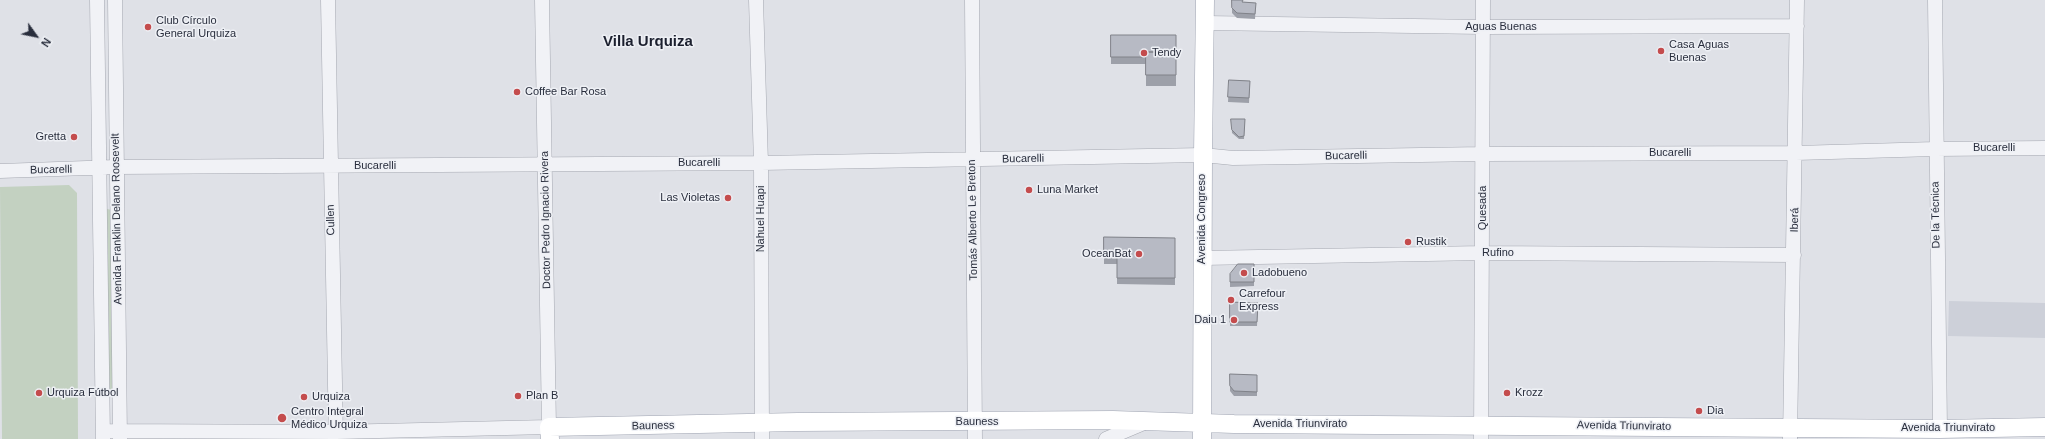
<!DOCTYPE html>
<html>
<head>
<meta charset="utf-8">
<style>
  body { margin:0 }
  #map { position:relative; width:2045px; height:439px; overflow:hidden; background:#dfe1e7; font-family:Helvetica,sans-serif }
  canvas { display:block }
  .north { position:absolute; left:16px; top:16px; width:40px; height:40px; -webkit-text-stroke:3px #eef0f5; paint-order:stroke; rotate:123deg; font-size:11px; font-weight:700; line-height:16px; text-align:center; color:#292e3d }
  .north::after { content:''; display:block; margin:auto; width:14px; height:18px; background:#292e3d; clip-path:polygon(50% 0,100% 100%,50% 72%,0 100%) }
</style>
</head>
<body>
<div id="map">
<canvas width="2045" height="439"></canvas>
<div class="north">N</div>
</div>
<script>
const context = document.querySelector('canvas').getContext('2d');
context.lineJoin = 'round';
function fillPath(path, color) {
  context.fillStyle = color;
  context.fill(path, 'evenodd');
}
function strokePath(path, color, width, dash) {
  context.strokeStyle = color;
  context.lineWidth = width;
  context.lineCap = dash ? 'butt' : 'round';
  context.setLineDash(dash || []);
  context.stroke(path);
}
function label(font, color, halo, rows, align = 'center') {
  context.font = font + ' Helvetica,sans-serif';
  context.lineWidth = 3;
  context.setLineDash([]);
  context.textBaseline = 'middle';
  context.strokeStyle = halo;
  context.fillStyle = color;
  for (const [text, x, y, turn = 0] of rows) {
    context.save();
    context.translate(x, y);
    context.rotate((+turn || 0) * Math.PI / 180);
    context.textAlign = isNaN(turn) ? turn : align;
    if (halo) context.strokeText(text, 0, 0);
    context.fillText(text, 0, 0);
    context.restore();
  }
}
fillPath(new Path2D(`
  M1949 301 2045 303V338L1948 336Z`), '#cdd0d9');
fillPath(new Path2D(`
  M69 185 77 193 78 439H2L0 187Z
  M107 209 112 210 114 392H108Z`), '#c3d1c1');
const minor = new Path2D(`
  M97 0 103 439
  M115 0 120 439
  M328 0 336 439
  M756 0 761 163 762 439
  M972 0 975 439
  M1935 0 1940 429
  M1205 23 1483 27 1797 26
  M0 171 116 167 761 163 1203 155 1233 158 1483 154 1796 153 1935 149 2045 148
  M1202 258 1483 253 1794 255
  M103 431 336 432 549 427 542 0
  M1106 439 1146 422
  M1481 439 1483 0
  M1790 439 1797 0`);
const major = new Path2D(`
  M550 439 549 427 798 422 1113 420 1234 424 1940 429 2045 427
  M1202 439 1203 155 1205 0`);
strokePath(minor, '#a5a8b1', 15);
strokePath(major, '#9fa4b2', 19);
strokePath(minor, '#f1f2f6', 14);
strokePath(major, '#fff', 18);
fillPath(new Path2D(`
  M1232 0 1243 2 1256 3 1255 19 1237 18 1232 13Z
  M1111 35H1176V86H1146V64H1111Z
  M1229 80 1250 81 1249 103 1228 102Z
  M1231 119H1245L1244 139H1239L1232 133Z
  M1104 237 1175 238V285L1117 284V264H1104Z
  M1254 264V286L1230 287V274Z
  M1230 302 1258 303 1257 326H1230Z
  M1230 374 1257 375V396H1234L1230 391Z`), '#9da0a9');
const building = new Path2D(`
  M1232 0H1243L1242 2 1256 3 1255 14 1237 13 1232 8Z
  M1111 35H1176V52H1146V57H1111Z
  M1146 52H1176V75H1146Z
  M1229 80 1250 81 1249 98 1228 97Z
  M1231 119H1245L1244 136 1239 137 1232 130Z
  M1104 237 1175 238V278H1117V257H1104Z
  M1238 264H1254V282H1230V274Z
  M1230 302 1258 303 1257 322H1230Z
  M1230 374 1257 375V392L1234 391 1230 386Z`);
fillPath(building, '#b7bac4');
strokePath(building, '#808289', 1);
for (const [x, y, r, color] of [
  [148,27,4,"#c44c4d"],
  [1661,51,4,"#c44c4d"],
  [1144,53,4,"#c44c4d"],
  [517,92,4,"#c44c4d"],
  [74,137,4,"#c44c4d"],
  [1029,190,4,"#c44c4d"],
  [728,198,4,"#c44c4d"],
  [1408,242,4,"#c44c4d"],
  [1139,254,4,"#c44c4d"],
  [1244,273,4,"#c44c4d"],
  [1231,300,4,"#c44c4d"],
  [1234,320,4,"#c44c4d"],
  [39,393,4,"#c44c4d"],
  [1507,393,4,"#c44c4d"],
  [518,396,4,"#c44c4d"],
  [304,397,4,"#c44c4d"],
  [1699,411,4,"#c44c4d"],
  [282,418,5,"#c44c4d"]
]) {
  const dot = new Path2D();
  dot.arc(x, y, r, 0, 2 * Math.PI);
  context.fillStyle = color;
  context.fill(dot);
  strokePath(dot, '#eef0f5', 1.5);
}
label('11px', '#292e3d', '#eef0f5', [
  ["Club Círculo",156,21],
  ["General Urquiza",156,34],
  ["Casa Aguas",1669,45],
  ["Buenas",1669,58],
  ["Tendy",1152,53],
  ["Coffee Bar Rosa",525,92],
  ["Gretta",66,137,"right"],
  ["Luna Market",1037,190],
  ["Las Violetas",720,198,"right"],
  ["Rustik",1416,242],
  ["OceanBat",1131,254,"right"],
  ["Ladobueno",1252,273],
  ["Carrefour",1239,294],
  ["Express",1239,307],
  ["Daiu 1",1226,320,"right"],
  ["Urquiza Fútbol",47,393],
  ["Krozz",1515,393],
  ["Plan B",526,396],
  ["Urquiza",312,397],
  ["Dia",1707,411],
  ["Centro Integral",291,412],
  ["Médico Urquiza",291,425]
], 'left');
label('11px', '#292e3d', '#eef0f5', [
  ["Aguas Buenas",1501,27],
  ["Bucarelli",1994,148],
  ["Bucarelli",1670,153],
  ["Bucarelli",1346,156,-1],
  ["Bucarelli",1023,159,-1],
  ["Bucarelli",699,163],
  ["Bucarelli",375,166],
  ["Bucarelli",51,170,-1],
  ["Quesada",1483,208,-90],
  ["De la Técnica",1936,215,-91],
  ["Avenida Franklin Delano Roosevelt",117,219,-91],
  ["Nahuel Huapi",761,219,-90],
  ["Avenida Congreso",1202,219,-90],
  ["Cullen",331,220,-91],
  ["Doctor Pedro Ignacio Rivera",546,220,-91],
  ["Tomás Alberto Le Breton",973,220,-91],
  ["Iberá",1795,220,-89],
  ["Rufino",1498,253],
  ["Bauness",977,422],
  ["Avenida Triunvirato",1300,424],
  ["Bauness",653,426,-1],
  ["Avenida Triunvirato",1624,426,1],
  ["Avenida Triunvirato",1948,428]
]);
label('bold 15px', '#1b1f2e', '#eef0f5', [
  ["Villa Urquiza",648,42]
]);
</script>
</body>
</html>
